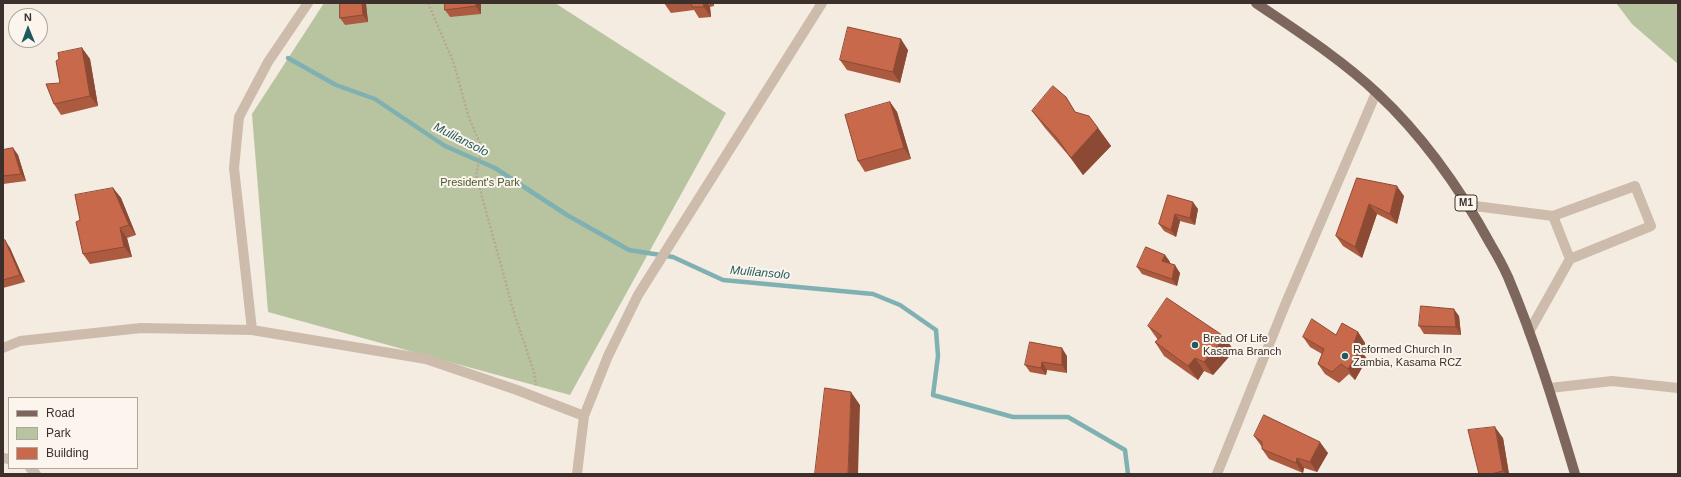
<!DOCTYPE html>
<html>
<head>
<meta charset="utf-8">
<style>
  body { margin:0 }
  #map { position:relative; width:1681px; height:477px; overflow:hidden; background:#f4ebe1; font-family:Arial,sans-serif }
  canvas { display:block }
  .frame { position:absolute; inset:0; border:4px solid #3b302b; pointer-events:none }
  .legend { position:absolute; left:8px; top:397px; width:130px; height:72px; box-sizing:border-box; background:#fbf5ee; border:1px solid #aea6a0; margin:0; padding:5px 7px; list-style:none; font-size:12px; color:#3b302b }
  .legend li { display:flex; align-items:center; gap:8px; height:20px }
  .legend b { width:20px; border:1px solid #aea6a0 }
  .north { position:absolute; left:8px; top:8px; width:40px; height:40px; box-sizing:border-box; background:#fbf5ee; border:1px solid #aea6a0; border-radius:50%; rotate:359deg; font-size:11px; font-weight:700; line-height:16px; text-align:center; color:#3b302b }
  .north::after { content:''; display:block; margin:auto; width:14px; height:18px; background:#1f5a5e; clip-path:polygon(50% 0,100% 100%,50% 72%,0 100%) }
</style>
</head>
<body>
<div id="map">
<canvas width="1681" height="477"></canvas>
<div class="frame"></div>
<ul class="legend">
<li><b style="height:5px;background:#7d675c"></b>Road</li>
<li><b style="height:11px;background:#b8c4a0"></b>Park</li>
<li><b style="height:11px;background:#c8694b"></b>Building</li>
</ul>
<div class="north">N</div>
</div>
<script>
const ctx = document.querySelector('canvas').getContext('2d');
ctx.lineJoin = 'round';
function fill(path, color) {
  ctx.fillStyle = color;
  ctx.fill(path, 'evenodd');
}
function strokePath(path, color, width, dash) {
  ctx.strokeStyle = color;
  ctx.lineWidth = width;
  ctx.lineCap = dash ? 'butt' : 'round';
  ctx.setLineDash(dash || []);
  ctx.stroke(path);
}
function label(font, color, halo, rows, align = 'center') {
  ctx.font = font + ' Arial,sans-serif';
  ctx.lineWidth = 4;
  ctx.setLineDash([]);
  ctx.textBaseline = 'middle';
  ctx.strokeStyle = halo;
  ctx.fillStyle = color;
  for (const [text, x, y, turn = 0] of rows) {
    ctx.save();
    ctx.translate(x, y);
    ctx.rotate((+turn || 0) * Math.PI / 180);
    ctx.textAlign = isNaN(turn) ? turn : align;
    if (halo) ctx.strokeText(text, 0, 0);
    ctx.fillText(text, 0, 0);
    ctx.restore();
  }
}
fill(new Path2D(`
  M324,3H555L726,113L570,395L268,312L252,114Z
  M1616,3H1678V64L1632,24Z`), '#b8c4a0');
strokePath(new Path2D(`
  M288,58L336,85L375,99L445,146L495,168L567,215L629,250L673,257L723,280L873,294L900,305L936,330L938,356L933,395L1013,417H1068L1125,450L1128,474`), '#7fb0b2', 4.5);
strokePath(new Path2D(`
  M428,3L453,61L469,118L482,148L476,175L515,316L534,372L536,385`), '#b9a596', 2.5, [2, 2]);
strokePath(new Path2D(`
  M1467,205L1553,216L1635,186L1651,226L1570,259L1529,332
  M1553,216L1570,259
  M252,330L234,168L239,117L268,62L308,3
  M3,348L20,341L141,328L252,330L426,359L517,390L584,416
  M1550,388L1612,381L1678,388
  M3,458L9,459
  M30,468L36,474
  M577,474L584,416L608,356L638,295L822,3
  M1217,474L1285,305L1376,93`), '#cdbbac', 10);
strokePath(new Path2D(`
  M1256,3C1297,31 1341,59 1377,93C1423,136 1461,190 1491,245C1497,255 1503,266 1508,277C1535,341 1555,407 1575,474`), '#7d675c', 10);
fill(new Path2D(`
  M445,3H481V14L450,17L445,10Z
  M664,3H714V6L710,7L711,17L699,18L694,10L671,13Z
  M366,4L368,22L345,25L340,18Z
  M82,48L90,59L98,106L61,115L54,104L60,83Z
  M908,50L900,83L847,70L840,60Z
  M1066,97L1076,113L1098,128L1111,146L1083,175L1069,156L1045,128L1032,111Z
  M890,102L897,112L911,159L865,172L858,161Z
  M13,148L18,155L26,181L3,184V150Z
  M1357,178L1404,196L1397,224L1377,214L1362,258L1343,246L1336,236Z
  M113,188L121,198L136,235L127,238L132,257L90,264L83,254L80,220Z
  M1168,195L1198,209L1195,225L1180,221L1176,237L1164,231L1159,224Z
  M3,241L10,248L25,282L3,288Z
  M1165,255L1170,262L1169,263L1180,273L1177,286L1142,274L1137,267Z
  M1459,316L1461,335L1424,334L1419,326Z
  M1148,326L1234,351L1213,375L1204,371L1198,380L1164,356L1155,342L1158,340Z
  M1358,332L1365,343L1362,352L1367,359L1355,380L1349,374L1339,383L1325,374L1318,364L1322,354L1310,347L1303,337L1336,335Z
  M1067,356V373L1047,370L1046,375L1030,372L1025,365Z
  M1254,436L1328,453L1317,472L1304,468L1303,473L1269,459L1262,449V447Z
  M1503,438L1509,474H1479Z`), '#ac5a40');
fill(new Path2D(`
  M362,3H366V4L368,22L363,15Z
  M476,3H481V14L476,6Z
  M703,3H707L710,7L711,17L704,7Z
  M901,39L908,50L900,83L893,72Z
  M82,48L90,59L98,106L90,96Z
  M890,102L897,112L911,159L904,148Z
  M1098,128L1111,146L1083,175L1071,158Z
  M13,148L18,155L26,181L21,174Z
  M1397,186L1404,196L1397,224L1390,214Z
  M113,188L121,198L136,235L129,225Z
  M1193,202L1198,209L1195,225L1190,218Z
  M1369,204L1377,214L1362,258L1355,247Z
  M1175,214L1180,221L1176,237L1171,230Z
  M120,228L127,238L132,257L124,247Z
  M5,240L10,248L25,282L20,275Z
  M1165,255L1170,262L1167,268L1162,261Z
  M1175,265L1180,273L1177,286L1172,279Z
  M1454,309L1459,316L1461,335L1456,327Z
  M1358,332L1365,343L1362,352L1367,359L1355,380L1348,369L1354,343Z
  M1225,337L1234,351L1213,375L1204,362Z
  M1062,348L1067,356V373L1062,365Z
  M1195,358L1204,371L1198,380L1188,366Z
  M1042,362L1047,370L1046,375L1041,368Z
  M851,392L860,405L858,474H848Z
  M1495,427L1503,438L1509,474H1506L1503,471Z
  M1320,442L1328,453L1317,472L1310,462Z
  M1297,458L1304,468L1303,473L1296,463Z`), '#8c4a34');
const building = new Path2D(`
  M340,3H362L363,15L340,18Z
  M445,3H476V6L445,10Z
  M692,3H703L704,7H692Z
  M848,27L901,39L893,72L840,60Z
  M82,48L90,96L54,104L46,84L60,83L56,61L59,59L58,53Z
  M1053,86L1066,97L1075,112L1089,116L1098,128L1071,158L1057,138L1032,111Z
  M890,102L904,148L858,161L845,115Z
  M13,148L21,174L3,176V150Z
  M1357,178L1397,186L1390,214L1369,204L1355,247L1336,236Z
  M113,188L129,225L120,228L124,247L83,254L76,222L80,220L75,195Z
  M1168,195L1193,202L1190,218L1175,214L1171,230L1159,224Z
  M5,240L20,275L3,280V241Z
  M1146,247L1165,255L1162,261L1175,265L1172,279L1137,267Z
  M1167,298L1225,337L1204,362L1195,358L1188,366L1155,342L1162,336L1148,326Z
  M1421,306L1454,309L1456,327L1419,326Z
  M1312,319L1336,335L1342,323L1358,332L1354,343L1360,349L1348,369L1341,364L1332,372L1318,364L1324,349L1303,337Z
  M1030,342L1062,348V365L1042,362L1041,368L1025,365Z
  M825,388L851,392L848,474H815Z
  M1264,415L1320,442L1310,462L1297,458L1296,463L1262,449V442L1254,436Z
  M1495,427L1503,471L1491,474H1479L1468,430Z`);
fill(building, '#c8694b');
strokePath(building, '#8c4a34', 1);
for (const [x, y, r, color] of [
  [1195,345,4,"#1f5a5e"],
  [1345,356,4,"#1f5a5e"]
]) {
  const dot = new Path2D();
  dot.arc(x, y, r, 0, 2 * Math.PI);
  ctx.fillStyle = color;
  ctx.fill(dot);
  strokePath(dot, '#fbf5ee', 1.5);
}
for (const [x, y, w] of [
  [1466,203,22]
]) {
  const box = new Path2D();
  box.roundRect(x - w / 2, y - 8, w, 16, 3);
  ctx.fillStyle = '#fbf5ee';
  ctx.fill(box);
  strokePath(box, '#3b302b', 1);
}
label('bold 10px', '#3b302b', null, [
  ["M1",1466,203]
]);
label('11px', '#4a5a2e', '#fbf5ee', [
  ["President's Park",480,183]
]);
label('11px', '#3b302b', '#fbf5ee', [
  ["Bread Of Life",1203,339],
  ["Kasama Branch",1203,352],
  ["Reformed Church In",1353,350],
  ["Zambia, Kasama RCZ",1353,363]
], 'left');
label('italic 12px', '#1f5a5e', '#fbf5ee', [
  ["Mulilansolo",461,140,27],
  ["Mulilansolo",760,273,5]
]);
</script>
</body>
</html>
